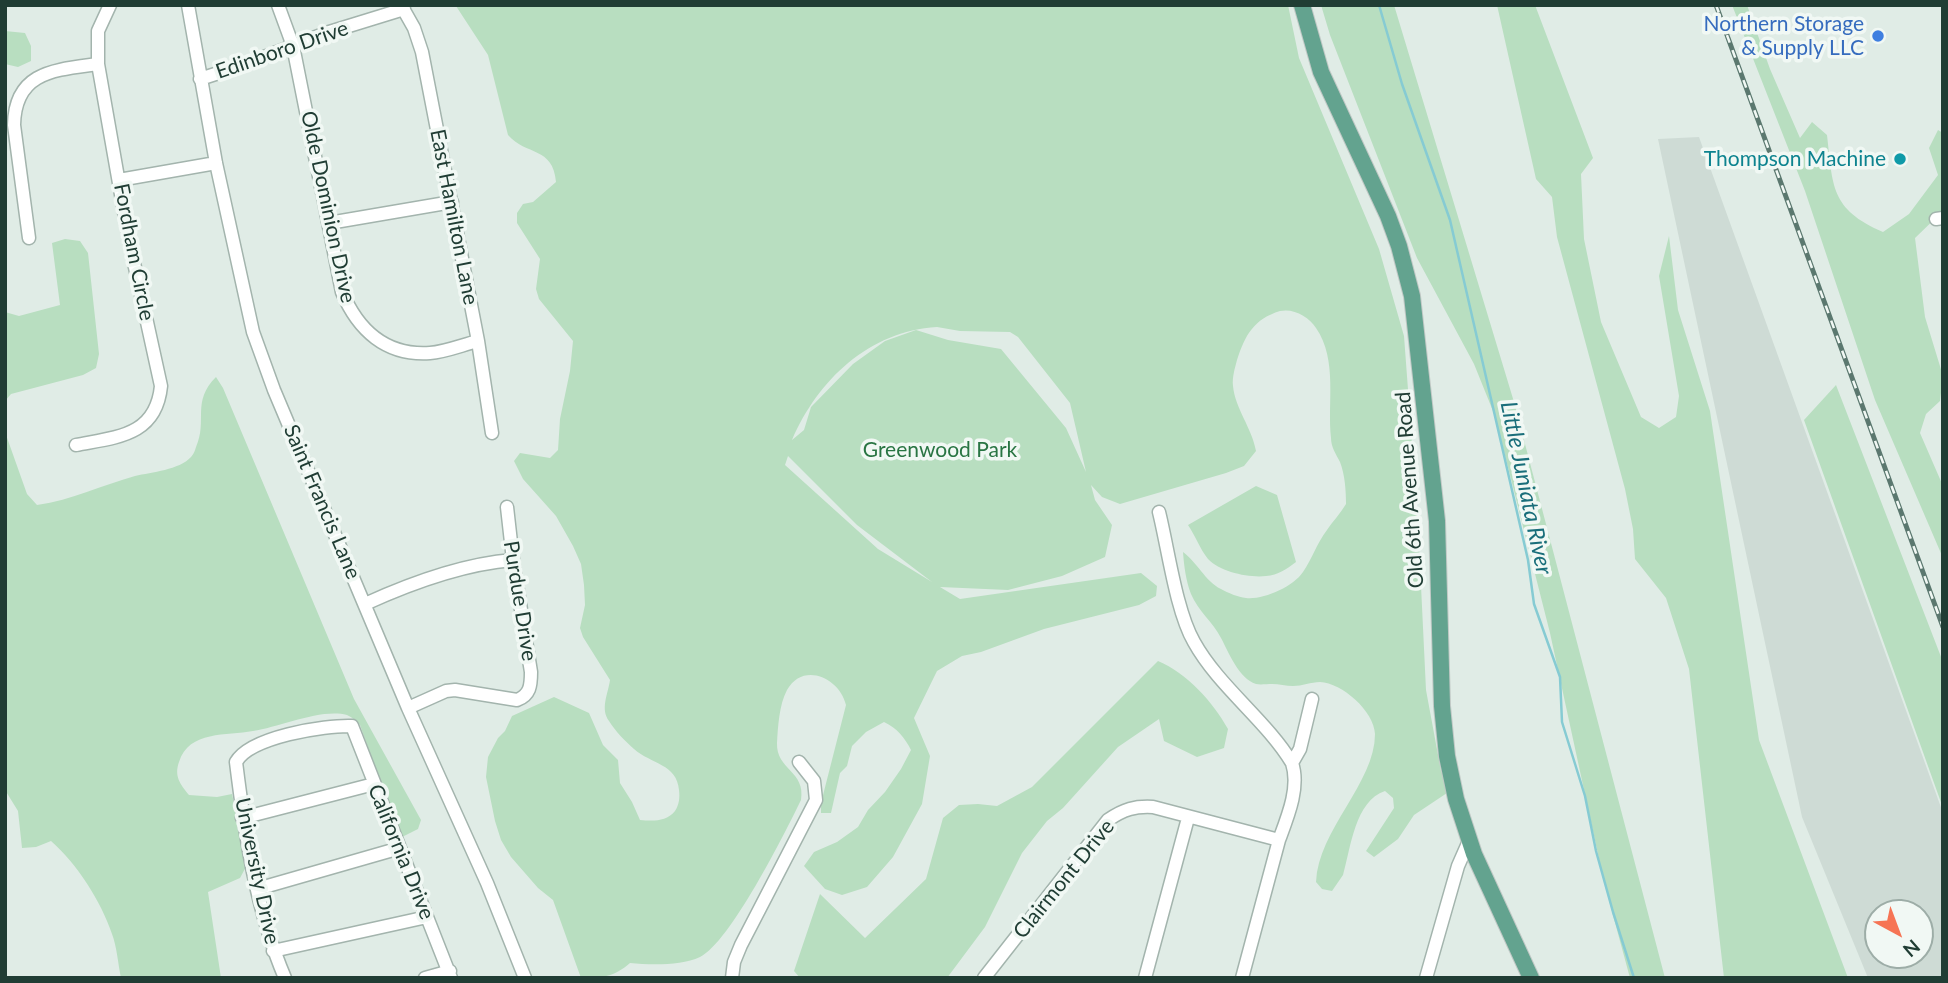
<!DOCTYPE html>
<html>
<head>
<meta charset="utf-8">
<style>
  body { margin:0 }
  #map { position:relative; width:1948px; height:983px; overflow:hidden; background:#e0ece6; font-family:Lato,sans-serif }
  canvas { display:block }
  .frame { position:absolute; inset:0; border:7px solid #203d34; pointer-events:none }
  .north { position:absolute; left:1864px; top:899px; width:70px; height:70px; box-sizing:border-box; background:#f1f8f4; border:2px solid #9dada7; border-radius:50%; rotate:139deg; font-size:19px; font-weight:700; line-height:28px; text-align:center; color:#203d34 }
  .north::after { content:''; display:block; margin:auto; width:24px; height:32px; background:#f67454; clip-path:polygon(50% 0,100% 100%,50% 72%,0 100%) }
</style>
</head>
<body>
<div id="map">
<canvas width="1948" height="983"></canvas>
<div class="frame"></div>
<div class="north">N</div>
</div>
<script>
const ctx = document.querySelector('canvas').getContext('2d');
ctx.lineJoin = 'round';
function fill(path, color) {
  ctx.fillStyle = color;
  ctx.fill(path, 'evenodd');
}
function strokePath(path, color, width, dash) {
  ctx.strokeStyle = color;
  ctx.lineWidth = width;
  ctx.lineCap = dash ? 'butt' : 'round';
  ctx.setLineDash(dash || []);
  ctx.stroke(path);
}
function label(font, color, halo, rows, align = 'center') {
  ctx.font = font + ' Lato,sans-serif';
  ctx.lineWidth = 7;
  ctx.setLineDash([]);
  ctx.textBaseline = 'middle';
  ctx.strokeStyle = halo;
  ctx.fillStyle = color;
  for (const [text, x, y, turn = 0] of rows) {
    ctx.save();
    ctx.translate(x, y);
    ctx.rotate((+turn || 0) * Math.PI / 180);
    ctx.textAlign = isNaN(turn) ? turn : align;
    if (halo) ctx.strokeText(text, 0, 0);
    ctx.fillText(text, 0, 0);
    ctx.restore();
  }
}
fill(new Path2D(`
  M1699,137L1943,813V978H1868L1802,817L1658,139ZM1878,913H1920V955H1878Z`), '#cedbd5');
fill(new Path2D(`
  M440,5H1288L1299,58L1379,249L1404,336L1418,523L1426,690L1441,771L1447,784V793L1414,815L1398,839L1374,857L1366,851L1394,808L1393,798L1385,791C1355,801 1351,847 1343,875L1332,891L1322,889L1316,882C1318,830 1375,783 1375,734C1374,711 1342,683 1320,682C1311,682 1302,686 1293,686C1286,686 1279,684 1272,684C1267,684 1260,685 1256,684C1239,679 1228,651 1221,638C1213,622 1198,611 1191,594C1186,581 1184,566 1183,552C1197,562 1205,581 1221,589C1228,593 1238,597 1246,598C1263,600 1293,587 1303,572C1312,559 1317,543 1327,530C1333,521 1340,514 1346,504C1346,491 1345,475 1340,462C1336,454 1331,447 1331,438C1327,403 1338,360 1316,328C1309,317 1294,308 1280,311C1254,319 1245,335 1237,360C1235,368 1232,377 1233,386C1235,408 1252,428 1256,451L1244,466L1226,473L1120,504L1102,497L1091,485L1095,500L1112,525L1105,557L1062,576L1008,590L940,587L960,599L1141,573L1157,586L1156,596L1139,605L1044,629L981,652L962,656L937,671L914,718L930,756L922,804L893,857L867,887L842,895L825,889L804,866L814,852L837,842L858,827L868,810L885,792L901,769L911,750C905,738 897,728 884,722L866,732L852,746L847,766L840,773L831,813H821V803L846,705C840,678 803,661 787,690C779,705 778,727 777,743C776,770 806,771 801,800C785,833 730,943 700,957C681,966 650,965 630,963C614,977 602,978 581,978L553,900L538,888L511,857L501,840L495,821L486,777L488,757L498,738L505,731L512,716L554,697L589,713L603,745L618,760L620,783L632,802L640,820C653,821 666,822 675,811C679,805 680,798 679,790C677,764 651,764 634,749C626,742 615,731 609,721C600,709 608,694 610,680L583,637L580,628L585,605L584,585L581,564L573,546L556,516L523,479L514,461L520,453L550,458L558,450L560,419L570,371L573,341L539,299L536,289L540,259L517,223V213L523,204L533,202L556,182C553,146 526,156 508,135L488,55L456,6ZM937,327L960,331L1010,332L1018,337L1070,403L1086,472L1066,428L1001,349L948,340L916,330L885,341L853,364L811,407L804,430L792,440C818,380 869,331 937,327ZM788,456L857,525L932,582L878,549L785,465Z
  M1321,5H1394L1514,402L1665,978H1630L1604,882L1550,633L1495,416L1474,364L1417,258L1330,35Z
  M1497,5H1535L1593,158L1581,174L1584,239L1601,322L1641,417L1659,428L1676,417L1679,396L1659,276L1669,236L1678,310L1710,411L1759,740L1848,978H1724L1689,669L1666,598L1635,559L1633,529L1625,489L1557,237L1552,197L1536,179Z
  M1732,5H1747L1770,69L1800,138L1812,122L1827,135C1833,186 1830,209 1883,232L1909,214L1938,175L1929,148L1938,130L1943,133V211L1915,238L1925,317L1943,376L1940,401L1926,414L1920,433L1943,486V558L1875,400L1805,191Z
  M5,31L25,33L31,46V61L18,67L5,64Z
  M65,239L80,241L88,253L99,354L96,368L83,375L11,394L5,401V312L19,316L60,305L52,243Z
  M216,377L223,388L354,699L421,820L418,829L400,838L360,725C357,722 352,717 347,715C321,708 280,727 253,731C227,736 189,730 179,762C174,776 180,784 189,795L217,797L232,794L247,865L240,878L208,892L221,978H121C118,964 117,947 112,934C101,901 77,864 51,841L36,847L22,848L18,811L5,790V432L27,494L37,505C72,500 102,485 135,476C152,472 179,470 191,457C194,454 195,450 196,447C208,420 191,402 216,377Z
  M1836,385L1943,662V808L1804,420Z
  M1256,486L1277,495L1296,562C1287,569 1278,575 1266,576C1249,578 1220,572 1208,559C1200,549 1195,535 1188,525Z
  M1158,661C1187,673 1213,702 1228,729L1224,748L1197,757L1164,741L1159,719L1118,747L1063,808L1047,821L1022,853L985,927L947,978H800L794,971L820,894L865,938L926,879L943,818L959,805L978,804L997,806L1032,787Z`), '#b8dec0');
strokePath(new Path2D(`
  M1379,5L1402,84L1450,220L1528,560L1534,604L1560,677L1562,722L1585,796L1596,851L1613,912L1634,978`), '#86cbd3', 2.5);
const minor = new Path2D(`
  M188,5L216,163L253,332L274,390L408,708L487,883L525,978
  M278,5L293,46L342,292C358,330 386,356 430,353C445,352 462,345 478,341
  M401,5L414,28L422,52L478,341L492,433
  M200,79L246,64L326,33L404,9
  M119,180L216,163
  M1936,219L1943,218
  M329,223L452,202
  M29,238L14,125C15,71 55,70 98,64
  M76,445C117,437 156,436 161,386L129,240L98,64V31L110,5
  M1159,512C1168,548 1176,611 1194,642C1219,687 1266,720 1292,763C1300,787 1288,816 1279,840
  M365,604C411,583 462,564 513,560
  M408,708L446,691L455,690L517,700C530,695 531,686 531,672L513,560L507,507
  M1292,763L1300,749L1312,699
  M242,818L374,784
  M257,889L400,848
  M273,951L427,917
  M285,978C256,910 245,835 236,762C250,737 324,725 352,726L451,978
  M425,978L450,971
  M732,978L734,962L741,945L816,800L814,781L799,762
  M984,978L1108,820C1124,809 1135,806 1153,807L1279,840L1242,978
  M1145,978L1188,818
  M1426,978L1458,866L1469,841`);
const major = new Path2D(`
  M1302,5L1321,72L1388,216L1399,246L1412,296L1437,521L1442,706L1447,756L1456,799L1474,854L1531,978`);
strokePath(minor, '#a3b4ad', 15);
strokePath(major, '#c1c9c6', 18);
strokePath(minor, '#fff', 12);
strokePath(major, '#63a38f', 16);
const rail = new Path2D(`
  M1716,5L1943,627`);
strokePath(rail, '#5b786f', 5);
strokePath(rail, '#f1f8f4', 2.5, [8]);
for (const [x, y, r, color] of [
  [1878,36,7,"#3f7fe0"],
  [1900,159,7,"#0f9aa8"]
]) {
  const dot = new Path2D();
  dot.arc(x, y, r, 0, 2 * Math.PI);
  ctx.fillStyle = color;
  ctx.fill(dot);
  strokePath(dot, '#f1f8f4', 2.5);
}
label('21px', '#366cbe', '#f1f8f4', [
  ["Northern Storage",1864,24],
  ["& Supply LLC",1864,48]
], 'right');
label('21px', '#203d34', '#f1f8f4', [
  ["Edinboro Drive",282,50,-19],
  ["Olde Dominion Drive",328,207,78],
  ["East Hamilton Lane",454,217,79],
  ["Fordham Circle",134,252,79],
  ["Old 6th Avenue Road",1410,490,-94],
  ["Saint Francis Lane",322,502,67],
  ["Purdue Drive",520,601,81],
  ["California Drive",401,852,68],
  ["University Drive",257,871,78],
  ["Clairmont Drive",1064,879,-51]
]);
label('21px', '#0d838f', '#f1f8f4', [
  ["Thompson Machine",1886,159]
], 'right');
label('21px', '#297543', '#f1f8f4', [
  ["Greenwood Park",940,450]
]);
label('italic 23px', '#196e7a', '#f1f8f4', [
  ["Little Juniata River",1526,488,78]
]);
</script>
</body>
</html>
